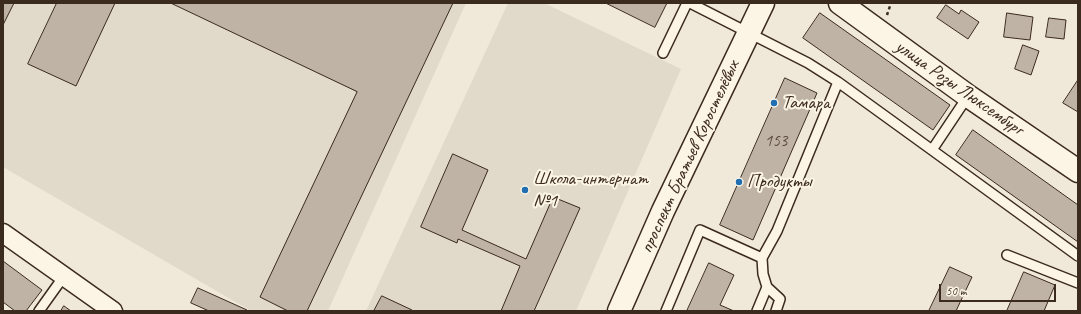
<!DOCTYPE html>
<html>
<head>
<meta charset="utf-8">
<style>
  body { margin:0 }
  #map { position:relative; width:1081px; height:314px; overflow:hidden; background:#f0e9d9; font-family:Caveat,sans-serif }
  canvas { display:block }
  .frame { position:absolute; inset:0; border:4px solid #3b2a1e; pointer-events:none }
  .scale { position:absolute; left:939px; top:284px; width:117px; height:18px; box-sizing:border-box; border:2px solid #3b2a1e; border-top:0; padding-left:5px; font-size:12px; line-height:14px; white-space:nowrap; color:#3b2a1e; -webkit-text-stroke:3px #fcf5e5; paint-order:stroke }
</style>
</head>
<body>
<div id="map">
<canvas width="1081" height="314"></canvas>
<div class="frame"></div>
<div class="scale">50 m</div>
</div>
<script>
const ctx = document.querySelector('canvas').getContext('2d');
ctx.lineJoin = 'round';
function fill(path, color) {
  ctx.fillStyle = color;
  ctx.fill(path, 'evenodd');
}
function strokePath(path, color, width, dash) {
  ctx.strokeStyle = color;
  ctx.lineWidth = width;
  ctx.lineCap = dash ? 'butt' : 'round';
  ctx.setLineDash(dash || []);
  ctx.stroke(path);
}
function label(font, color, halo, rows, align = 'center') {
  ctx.font = font + ' Caveat,sans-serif';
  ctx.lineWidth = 4;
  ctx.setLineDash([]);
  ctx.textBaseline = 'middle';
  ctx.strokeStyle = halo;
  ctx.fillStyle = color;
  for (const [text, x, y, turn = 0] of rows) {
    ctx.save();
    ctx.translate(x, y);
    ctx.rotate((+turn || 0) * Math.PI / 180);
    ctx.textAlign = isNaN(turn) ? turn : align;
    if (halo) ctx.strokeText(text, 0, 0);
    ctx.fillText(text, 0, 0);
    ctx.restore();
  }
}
fill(new Path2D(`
  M3,3H466L328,311H251L3,167Z
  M508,3H544L681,69L576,311H366Z`), '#e1d9c9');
const building = new Path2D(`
  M3,3H14L3,25Z
  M57,3H115L76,86L28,64Z
  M171,3H453L307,311H288L260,297L357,92Z
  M606,3H667L655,27Z
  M946,5L959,14L961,10L979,22L968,39L937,18Z
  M820,13L950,105L933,130L803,38Z
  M1007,13L1033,17L1030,40L1004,37Z
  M1049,18L1066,20L1064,39L1046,37Z
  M1023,45L1039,51L1031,75L1015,69Z
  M785,78L817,93L753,240L720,225Z
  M1078,80V112L1063,103Z
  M973,130L1078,205V242L956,155Z
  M453,154L488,170L462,230L526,259L553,197L580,208L534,311H501L520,266L458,239L457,243L421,227Z
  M3,261L42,290L26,311H15L3,302Z
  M709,263L734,275L720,305L734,311H687Z
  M950,267L972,277L956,311H929Z
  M1024,272L1055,285L1044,311H1007Z
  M198,288L247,310V311H209L191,303Z
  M382,296L412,310V311H374Z
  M64,306L71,311H61Z`);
fill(building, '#beb3a4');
strokePath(building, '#3b2a1e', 1);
const service = new Path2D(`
  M690,3L808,63L838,82L932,150L968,96
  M663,53L687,3
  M932,150L1078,256
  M1007,255L1078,283
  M762,258L777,231L838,82
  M39,311L64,276
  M666,311L700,230L762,258L763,274L767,287L780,299L776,311
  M757,311L767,287`);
const minor = new Path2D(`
  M3,233L113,311`);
const tertiary = new Path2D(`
  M840,3L968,96L1078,171`);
const primary = new Path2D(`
  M619,311L663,211L763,3`);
strokePath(service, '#3b2a1e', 12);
strokePath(minor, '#3b2a1e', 21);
strokePath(tertiary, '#3b2a1e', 25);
strokePath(primary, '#3b2a1e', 25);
strokePath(new Path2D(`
  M887,15L891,3`), '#3b2a1e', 2.5, [3, 3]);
strokePath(service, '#fcf5e5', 9);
strokePath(minor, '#fcf5e5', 18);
strokePath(tertiary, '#fcf5e5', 22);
strokePath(primary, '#fcf5e5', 22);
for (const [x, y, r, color] of [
  [774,103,4,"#1f6fb2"],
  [739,182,4,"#1f6fb2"],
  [525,190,4,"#1f6fb2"]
]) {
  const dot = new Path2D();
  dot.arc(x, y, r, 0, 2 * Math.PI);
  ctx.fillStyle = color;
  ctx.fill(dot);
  strokePath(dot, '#fcf5e5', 1.5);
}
label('17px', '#5c4c40', null, [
  ["153",776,142]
]);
label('19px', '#3b2a1e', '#fcf5e5', [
  ["улица Розы Люксембург",959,88,35],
  ["проспект Братьев Коростелёвых",690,157,-65]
]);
label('19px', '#3b2a1e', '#fcf5e5', [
  ["Тамара",782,103],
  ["Школа-интернат",533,179],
  ["№1",533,201],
  ["Продукты",747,182]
], 'left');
</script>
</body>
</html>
